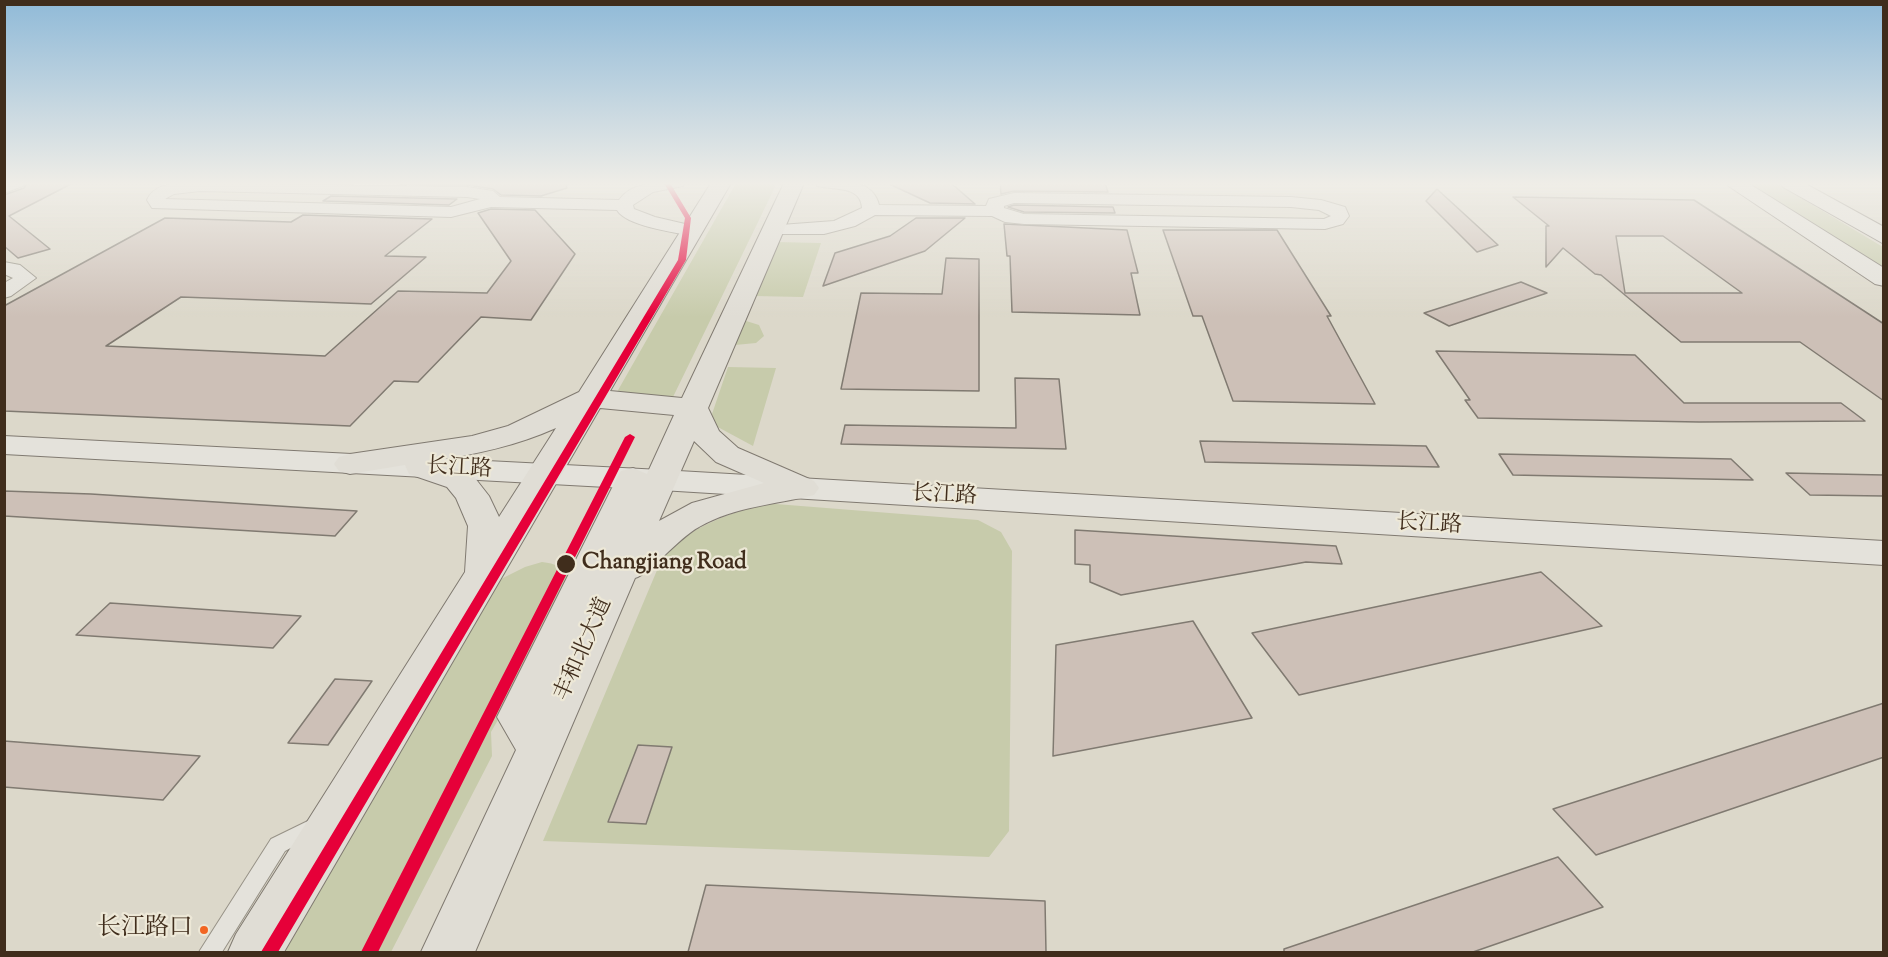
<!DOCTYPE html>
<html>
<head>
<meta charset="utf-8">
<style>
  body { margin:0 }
  #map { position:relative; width:1888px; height:957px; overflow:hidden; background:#dcd8ca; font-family:"Sorts Mill Goudy",serif }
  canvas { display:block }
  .frame { position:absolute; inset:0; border:6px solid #402d1c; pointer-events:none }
</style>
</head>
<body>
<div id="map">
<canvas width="1888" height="957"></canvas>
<div class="frame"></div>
</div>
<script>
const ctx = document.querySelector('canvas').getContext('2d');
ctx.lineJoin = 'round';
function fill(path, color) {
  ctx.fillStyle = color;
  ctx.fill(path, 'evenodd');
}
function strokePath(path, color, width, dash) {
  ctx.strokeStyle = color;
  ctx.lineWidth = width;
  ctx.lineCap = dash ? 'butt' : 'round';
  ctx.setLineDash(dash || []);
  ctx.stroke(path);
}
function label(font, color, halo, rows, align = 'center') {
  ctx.font = font + ' "Sorts Mill Goudy","Noto Serif SC",serif';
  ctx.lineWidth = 4.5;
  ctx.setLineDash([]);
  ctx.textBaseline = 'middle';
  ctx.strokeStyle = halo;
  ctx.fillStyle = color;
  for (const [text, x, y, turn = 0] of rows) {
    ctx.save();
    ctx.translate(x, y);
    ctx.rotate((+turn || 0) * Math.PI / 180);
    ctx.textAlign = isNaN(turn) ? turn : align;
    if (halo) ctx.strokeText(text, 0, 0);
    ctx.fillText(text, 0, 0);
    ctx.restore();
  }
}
fill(new Path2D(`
  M736,183H777L673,397L662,402L613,399Z
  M1739,183H1776L1883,247V274Z
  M777,242L821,243L803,297L754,296Z
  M743,320L759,325L764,336L756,343L735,345Z
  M728,367L776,368L753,446L714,425L712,414Z
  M763,503L978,520L1001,532L1012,551L1009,831L989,857L543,841L663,556C691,526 725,516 763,503Z
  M542,562C560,564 568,570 574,588L491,732L492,756L391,952H281L499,580L525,567Z`), '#c7cbab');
const building = new Path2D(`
  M27,183H73L9,216L50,249L18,258L4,246V195L24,188Z
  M351,183H566L567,188L541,196L501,195L493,189L467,185Z
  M887,183H951L975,204L930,203Z
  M1000,183H1105L1108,192L1014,191L1001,194Z
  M1437,189L1498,245L1477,252L1426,201Z
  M331,196L457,199L449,205L323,201Z
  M1513,197L1694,200L1884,324V401L1800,342H1681L1601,275L1595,274L1563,248L1546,267V226H1549ZM1616,236H1663L1742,293H1625Z
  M1014,205L1113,207L1115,213L1024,212L1008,207Z
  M491,209L535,210L575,254L531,320L481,317L418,382L394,381L350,426L4,411V306L165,218L291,222L303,215L432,219L385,256L426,257L371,304L181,297L106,346L325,356L398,291L487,293L511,261L478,213Z
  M916,218H965L925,251L823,286L835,253L890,236Z
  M1004,224L1127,230L1138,273H1131L1140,315L1012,312L1010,256H1007Z
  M1163,230H1277L1331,316H1327L1375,404L1233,401L1202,316H1193Z
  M946,258L979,259V391L841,389L861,293L942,294Z
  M1521,282L1547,293L1449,326L1424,313Z
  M1436,351L1635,355L1684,403H1841L1865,421L1699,422L1478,418L1465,400H1470Z
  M1015,378L1059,379L1066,449L841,444L845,425L1016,428Z
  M1200,441L1426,446L1439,467L1205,462Z
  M1499,454L1731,459L1753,480L1513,475Z
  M1786,473L1884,475V496L1810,495Z
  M4,491L91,494L357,511L335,536L4,516Z
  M1075,530L1336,546L1342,564L1306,562L1121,595L1090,582V565L1075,564Z
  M1541,572L1602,626L1299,695L1252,633Z
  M110,603L301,616L273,648L76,635Z
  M1193,621L1252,718L1053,756L1056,645Z
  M335,679L372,681L328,745L288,743Z
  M1884,703V757L1596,855L1553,809Z
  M4,741L200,756L163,800L4,787Z
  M638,745L672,747L646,824L608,822Z
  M1558,857L1603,907L1473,952H1284V949Z
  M706,885L1045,901L1046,952H688Z`);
fill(building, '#cdc0b7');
strokePath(building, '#807a71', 1.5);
const lane = new Path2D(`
  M314,818L321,820L324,826L321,832L285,851L222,952H199L271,839Z`);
const street = new Path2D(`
  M4,183H25L23,186L4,193Z
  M182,183L467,187L493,191L500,197L619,200C634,179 663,183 685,183L683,186L653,192L633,205L634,209L655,217L698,227L701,231L692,236C674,232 626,226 617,210L491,207L451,217L152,208L147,200C153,186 168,184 182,183ZM200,191L467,197L480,199L451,207L165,199L174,194Z
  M815,183C838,183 872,176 879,205L986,206L989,199L1014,193L1291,197L1321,200L1345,207L1349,216L1343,224L1325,229L1024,224L1005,222L992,216L875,215L855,226L824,234H767L764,230L767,226L834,221L862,208C861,185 833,190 817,186ZM1014,203L1291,207L1319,210L1331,216L1324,219L1024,214L1004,208V206Z
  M4,262L20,265L36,278L11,296L4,298V283L13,278L4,274Z`);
const secondary = new Path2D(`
  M1724,183H1748L1884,268V286L1875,284Z
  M1780,183H1804L1884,227V244L1783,187Z
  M4,436L661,470L1884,541V565L661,490L4,454Z`);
const highway = new Path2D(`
  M711,183H731L610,391L682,398L784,183H804L708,408L719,431L738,448L814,481L819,488L814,495C774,505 736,506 699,527C678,538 650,574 635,578L475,952H421L516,750L497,717L617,478L621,471L633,468L647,474L674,415L600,408L284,952H228L236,934L465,572L468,526L456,498L447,487L409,474L405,465L350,474L339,471L334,464L339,457L350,454L472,436L508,426L579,392ZM556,428L499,517L489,496L471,473L433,461C476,454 516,446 556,428ZM694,441L716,462L764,483L692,503L659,521Z`);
strokePath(lane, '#979287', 2);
strokePath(street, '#979287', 2);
strokePath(secondary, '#807a71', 2);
strokePath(highway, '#807a71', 2);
fill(lane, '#e4e2db');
fill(street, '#e4e2db');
fill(secondary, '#e4e2db');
fill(highway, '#e0ddd5');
fill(new Path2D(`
  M664,183H670L691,218L686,260L278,952H261L678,260L685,218Z
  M630,434L635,437L378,952H361L625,437Z`), '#e60039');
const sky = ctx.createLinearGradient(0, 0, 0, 317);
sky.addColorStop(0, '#90bad8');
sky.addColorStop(0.58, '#efede7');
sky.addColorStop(1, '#efede700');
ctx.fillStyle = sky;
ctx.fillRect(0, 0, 1888, 317);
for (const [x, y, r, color] of [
  [566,564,10,"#402d1c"],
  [204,930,5,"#f26522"]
]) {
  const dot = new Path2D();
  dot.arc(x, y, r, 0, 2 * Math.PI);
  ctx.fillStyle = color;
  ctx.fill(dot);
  strokePath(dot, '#ede8d7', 2);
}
label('22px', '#402d1c', '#ede8d7', [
  ["长江路",459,470,3],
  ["长江路",944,497,3],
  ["长江路",1429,526,3],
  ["丰和北大道",585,650,-66]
]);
label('bold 22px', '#402d1c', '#ede8d7', [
  ["Changjiang Road",582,564]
], 'left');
label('24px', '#402d1c', '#ede8d7', [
  ["长江路口",193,930]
], 'right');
</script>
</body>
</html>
